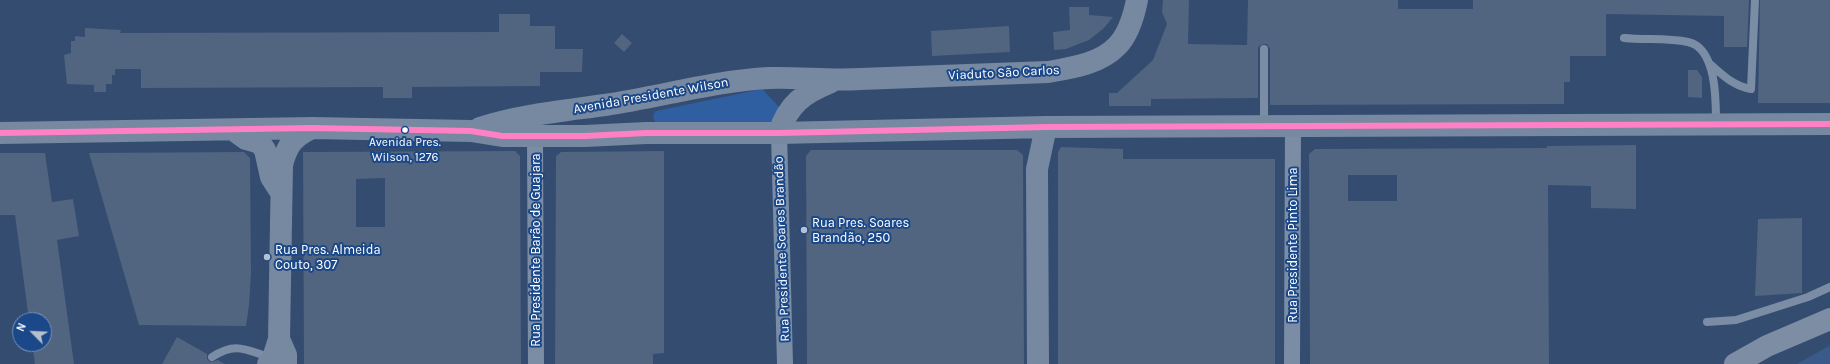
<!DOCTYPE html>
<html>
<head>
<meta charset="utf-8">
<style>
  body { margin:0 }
  #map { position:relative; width:1830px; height:364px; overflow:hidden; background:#344c70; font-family:Karla,sans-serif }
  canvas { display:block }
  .north { position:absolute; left:12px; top:312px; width:40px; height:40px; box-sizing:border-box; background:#1b4889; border:1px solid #7691b8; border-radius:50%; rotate:294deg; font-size:11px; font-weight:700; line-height:16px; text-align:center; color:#fff }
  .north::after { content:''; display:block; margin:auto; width:14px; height:18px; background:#b8c0cd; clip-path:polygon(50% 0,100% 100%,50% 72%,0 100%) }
</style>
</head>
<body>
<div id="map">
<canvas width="1830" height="364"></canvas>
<div class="north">N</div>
</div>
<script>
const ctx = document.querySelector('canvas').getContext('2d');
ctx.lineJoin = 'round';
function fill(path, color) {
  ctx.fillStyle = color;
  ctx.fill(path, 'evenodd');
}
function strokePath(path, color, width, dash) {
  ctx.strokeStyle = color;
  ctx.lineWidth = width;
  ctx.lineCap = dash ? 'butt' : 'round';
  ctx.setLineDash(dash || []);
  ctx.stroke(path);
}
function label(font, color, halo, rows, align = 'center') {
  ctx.font = font + ' Karla,sans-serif';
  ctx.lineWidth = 4;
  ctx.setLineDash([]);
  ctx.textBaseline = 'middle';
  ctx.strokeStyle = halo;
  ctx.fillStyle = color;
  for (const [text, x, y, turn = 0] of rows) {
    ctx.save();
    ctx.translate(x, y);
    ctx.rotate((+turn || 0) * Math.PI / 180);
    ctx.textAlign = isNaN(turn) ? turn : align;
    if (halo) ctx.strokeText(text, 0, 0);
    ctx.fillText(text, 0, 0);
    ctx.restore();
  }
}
fill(new Path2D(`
  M762,89L783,111L780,122L656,123C653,119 652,115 656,111Z`), '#2f5fa0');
fill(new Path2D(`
  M1830,346V364H1797L1827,347Z`), '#3a5b89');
fill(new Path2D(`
  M1163,0H1189L1188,44L1247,45L1248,0H1398V9H1473V0H1749L1747,47H1724V16L1606,14V56H1570V82H1564V104L1270,105V49L1267,44H1264L1259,46L1258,49V98L1151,99V106H1109V93H1117L1153,60L1167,24L1162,12Z
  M1760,0H1830V103H1758Z
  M1069,7H1089V15L1113,17L1104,28L1089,40L1066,49L1054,50L1053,32L1070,30Z
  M499,14H530V26H555V49H583L582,72H540V86L412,87V98H383V87L141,88V69H115V75H112V84H106V92H94V85L67,84L64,55L71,53V41H75V36L85,37V28L121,30L120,33L499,32Z
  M1009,26L1010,52L932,56L931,31Z
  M622,34L632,43L624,52L614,43Z
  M1688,70H1697L1702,77V98L1688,97Z
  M1636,145V209L1591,208V186L1548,185L1549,364H1310L1309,154L1315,149L1547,148V146ZM1348,175H1397V201H1348Z
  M1061,147L1123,149V159H1275V364H1058V152Z
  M811,150H1017L1023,155L1024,364H807L806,156Z
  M515,151L520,156L521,364H304L303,152ZM385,178V227H356V179Z
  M664,151V353L653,354V364H555L556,156L561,152Z
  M244,152L250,158L251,274L249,305L246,326L139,325L89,153Z
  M0,153H45L52,202L73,199L79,236L57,240L74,364H35L32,344H44V320H29L15,215H0Z
  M1802,218V293L1755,296L1758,219Z
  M177,337L207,354V359L210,362L218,360L225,364H162Z`), '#516480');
strokePath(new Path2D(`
  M1624,38C1645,40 1668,38 1688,42C1717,48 1716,102 1716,124
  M1264,49V125
  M1710,64C1723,75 1733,86 1751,89L1755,0
  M1707,322L1736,320L1808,297L1830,287
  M212,357C236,341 246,350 272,358`), '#7b8da5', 8);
strokePath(new Path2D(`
  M779,133L785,364
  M535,136L536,364
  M1292,364L1293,125`), '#7b8da5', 16);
strokePath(new Path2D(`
  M480,128C520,115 563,111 605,105C660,97 713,81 769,78C799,77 830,81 860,79L1048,72C1071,68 1100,64 1117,46C1129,34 1134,15 1137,0
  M235,131L246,139L260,143L265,150L271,177L278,188
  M0,133L312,128L471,131L502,136H585L646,133H779L1046,127L1830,124
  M779,133C788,104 804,93 831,82
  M268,364L273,358L279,339
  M286,364V355L279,339L282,165C287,145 293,137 312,128
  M1038,364L1037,169L1046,127`), '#7788a1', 22);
strokePath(new Path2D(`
  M1735,364L1767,346L1830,319`), '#7c8da4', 22);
strokePath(new Path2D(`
  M0,133L312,128L471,131L502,136H585L646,133H779L1046,127L1830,124`), '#ff80c5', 6);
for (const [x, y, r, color] of [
  [405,130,3.5,"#fff"],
  [804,230,4,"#b8c0cd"],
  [267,257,4,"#b8c0cd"]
]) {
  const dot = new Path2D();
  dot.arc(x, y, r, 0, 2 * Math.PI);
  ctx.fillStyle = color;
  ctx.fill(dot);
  strokePath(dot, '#1b4889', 1.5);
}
label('12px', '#fff', '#1b4889', [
  ["Avenida Pres.",405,143],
  ["Wilson, 1276",405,158]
]);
label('13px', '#fff', '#1b4889', [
  ["Viaduto São Carlos",1004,73,-3],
  ["Avenida Presidente Wilson",651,96,-10],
  ["Rua Presidente Pinto Lima",1293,245,-90],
  ["Rua Presidente Soares Brandão",782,249,-92],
  ["Rua Presidente Barão de Guajara",536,250,-90]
]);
label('13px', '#fff', '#1b4889', [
  ["Rua Pres. Soares",812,223],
  ["Brandão, 250",812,238],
  ["Rua Pres. Almeida",275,250],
  ["Couto, 307",275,265]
], 'left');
</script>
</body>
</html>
